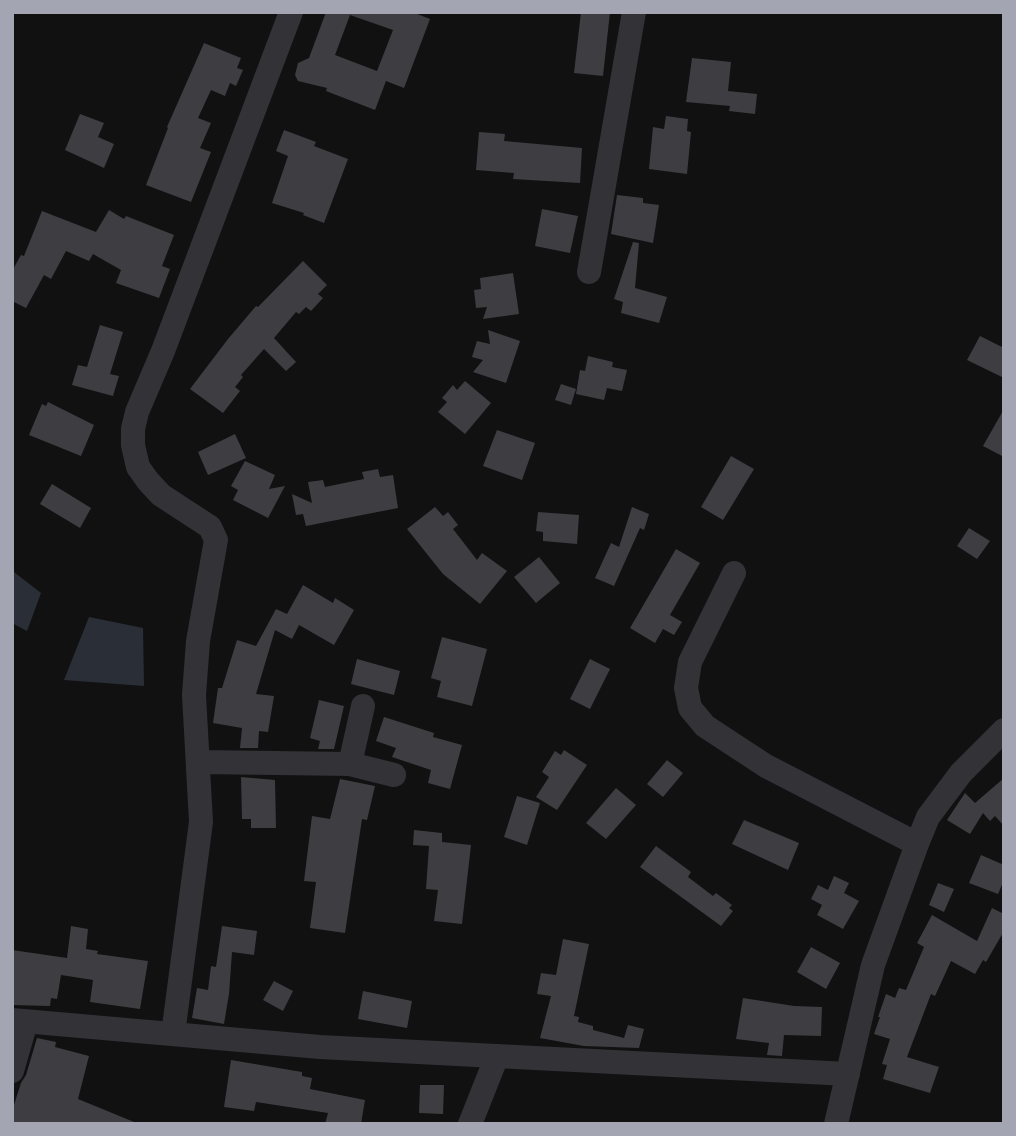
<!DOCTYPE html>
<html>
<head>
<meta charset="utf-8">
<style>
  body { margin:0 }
  #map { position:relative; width:1016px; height:1136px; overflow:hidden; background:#111112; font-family:"Varela Round",sans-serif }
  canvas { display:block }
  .frame { position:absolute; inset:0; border:14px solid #a3a5b2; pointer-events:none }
</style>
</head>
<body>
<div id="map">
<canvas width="1016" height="1136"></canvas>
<div class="frame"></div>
</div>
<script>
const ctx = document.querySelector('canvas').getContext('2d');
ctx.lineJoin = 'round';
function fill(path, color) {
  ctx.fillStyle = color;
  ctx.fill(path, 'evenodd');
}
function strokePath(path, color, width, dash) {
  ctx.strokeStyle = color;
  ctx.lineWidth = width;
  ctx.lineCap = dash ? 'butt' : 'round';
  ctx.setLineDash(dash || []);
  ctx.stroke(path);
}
fill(new Path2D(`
  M14,572L41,593L27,631L12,623V575Z
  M89,617L143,628L144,686L64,680Z`), '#2a2f37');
fill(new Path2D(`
  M326,12H412L430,19L404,88L386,81L375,110L326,91L327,88L298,81L295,75L298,63L309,58ZM350,15L393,30L377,71L335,55Z
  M581,12H610L603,76L574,73Z
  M204,43L241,58L237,68L243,70L236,86L230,83L225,96L211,90L198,118L211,123L200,148L211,152L191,202L146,185L168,128L167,127Z
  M692,58L731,62L728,91L757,94L755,114L729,111L730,106L686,102Z
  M80,114L104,123L98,137L114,144L104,168L65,150Z
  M666,116L688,119L687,131L691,132L687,174L649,169L653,127L664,129Z
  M284,130L316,142L314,146L348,159L324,223L303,215L304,213L272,203L288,156L276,151Z
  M479,132L505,134L504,141L582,148L580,183L513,179L514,173L476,170Z
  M617,195L643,198V203L659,205L653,243L611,234Z
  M542,209L578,216L570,253L535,246Z
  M109,210L124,219L126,216L174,235L162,266L170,269L159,298L116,283L121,270L93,254L89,261L66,251L51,279L44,275L26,308L12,301V271L21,255L24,256L42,211L96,232Z
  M633,242L639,243L635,288L667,297L659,323L621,313L623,302L614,299Z
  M303,261L327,285L318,294L323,298L311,311L306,307L299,314L296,312L274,338L296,362L286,371L264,349L241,375L243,377L235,387L240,391L223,413L190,389L228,339L256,306L258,307Z
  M513,273L519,314L483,319L487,307L476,308L474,290L481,289L480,278Z
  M100,325L123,332L110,374L119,376L113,396L72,385L78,365L87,367Z
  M488,330L520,341L506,383L473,372L483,360L472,357L477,341L490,344Z
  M980,336L1004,348V378L967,360Z
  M588,356L613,362L612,367L627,370L622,391L607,388L604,400L576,394L580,370L585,371Z
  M465,381L491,403L465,434L438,412L447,402L442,398L453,385L457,390Z
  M561,384L576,389L571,405L555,400Z
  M48,402L94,425L81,456L29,435L42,404L46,406Z
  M1004,409V457L983,446Z
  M497,430L535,443L522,480L483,466Z
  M235,434L246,458L208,475L198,452Z
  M731,456L754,469L723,520L701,507Z
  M245,461L275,475L269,489L285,486L268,518L233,500L238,490L231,486Z
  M378,469L380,477L393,475L398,508L306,526L303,514L296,515L292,494L312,503L308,482L323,480L325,487L354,481L364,479L362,472Z
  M52,484L91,508L80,528L40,504Z
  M435,507L443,516L448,512L458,525L453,529L477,560L482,553L507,571L480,604L443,574L407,529Z
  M632,507L649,514L644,530L640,528L614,586L595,578L611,543L619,547Z
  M538,512L579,515L577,544L543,541V532L536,531Z
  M969,528L990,541L977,559L957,546Z
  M676,549L700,563L670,615L682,622L674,635L663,629L655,643L630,628Z
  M539,557L560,583L536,603L514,577Z
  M303,585L333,603L335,598L354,610L334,645L299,625L292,639L275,630L256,694L274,696L268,732L259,731L258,748H240L242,728L213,723L218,688H222L237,640L256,646L276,609L287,614Z
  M442,637L487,649L472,706L437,697L441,681L431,678Z
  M357,659L400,671L394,695L351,684Z
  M590,659L610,669L590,709L570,699Z
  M319,700L344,706L334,749H318L320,741L310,738Z
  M384,717L434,733L433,737L462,745L450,789L428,783L431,770L392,757L396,748L376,741Z
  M564,750L587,765L557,810L536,797L549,777L542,772L555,751L561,755Z
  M667,760L683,773L663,797L647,784Z
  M241,777L275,780L276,828H251V819H242Z
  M1004,778V826L995,816L990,821L983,813L970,834L947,820L965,793L975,803Z
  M340,779L375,786L367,820L362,819L345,933L310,928L316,882L304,881L312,816L330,819Z
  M616,788L636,805L606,839L586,823Z
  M517,796L540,803L527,845L504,837Z
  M744,820L799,843L788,870L732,844Z
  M414,830L442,833V842L471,845L462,924L434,921L438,890L426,889L429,846L413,845Z
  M656,846L691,872L688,877L713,896L716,893L732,905L729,908L733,911L721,926L640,867Z
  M981,855L1004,865V880L998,894L969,883Z
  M834,876L849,883L844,893L859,901L843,929L817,915L822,905L811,899L818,885L828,890Z
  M938,883L954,889L944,912L929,905Z
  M992,908L1004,914V931L986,962L983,960L975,974L951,961L935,996L931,994L907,1057L939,1067L930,1093L883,1079L887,1065L882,1064L890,1039L874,1034L880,1017H878L886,994L895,998L899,988L906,990L924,947L917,943L932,915L977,941Z
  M71,926L88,929L86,949L98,951L97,954L148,961L140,1009L90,1002L93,980L61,975L57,999L51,998L50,1006L12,1005V950L67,958Z
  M222,926L257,931L254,955L232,952L229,994L224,1024L192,1018L197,988L208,990L211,966L216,967Z
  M563,939L589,944L574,1016L579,1017L578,1022L593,1026V1030L624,1038L628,1025L644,1029L639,1048L584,1046L540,1038L551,996L537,994L541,973L556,975Z
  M811,947L840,963L826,989L797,972Z
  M274,981L293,991L283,1011L263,1000Z
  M363,991L412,1001L407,1028L358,1019Z
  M743,998L794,1006L822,1007L821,1036L784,1035L782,1056L767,1055L769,1043L736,1039Z
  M37,1038L56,1042L55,1047L89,1056L78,1099L139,1124H12V1111L21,1083L26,1075Z
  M231,1060L302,1072V1076L312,1078L310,1089L365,1100L361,1124H325L328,1113L256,1102L254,1111L224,1107Z
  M420,1085H444L443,1114L419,1113Z`), '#3e3e42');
strokePath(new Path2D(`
  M589,272L634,12
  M734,573L690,662L686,688L690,708L705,726L766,766L917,844
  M199,762L350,764L394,775
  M350,764L363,706
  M12,1020L320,1047L848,1074
  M173,1034L201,822L194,695L198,641L216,540L210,527L161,495L148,481L138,467L133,445V429L137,412L163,351L291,12
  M12,1071L26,1022
  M470,1124L497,1056
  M836,1124L873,965L917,844L928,817L961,773L1004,730`), '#323237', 24);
</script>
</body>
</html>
